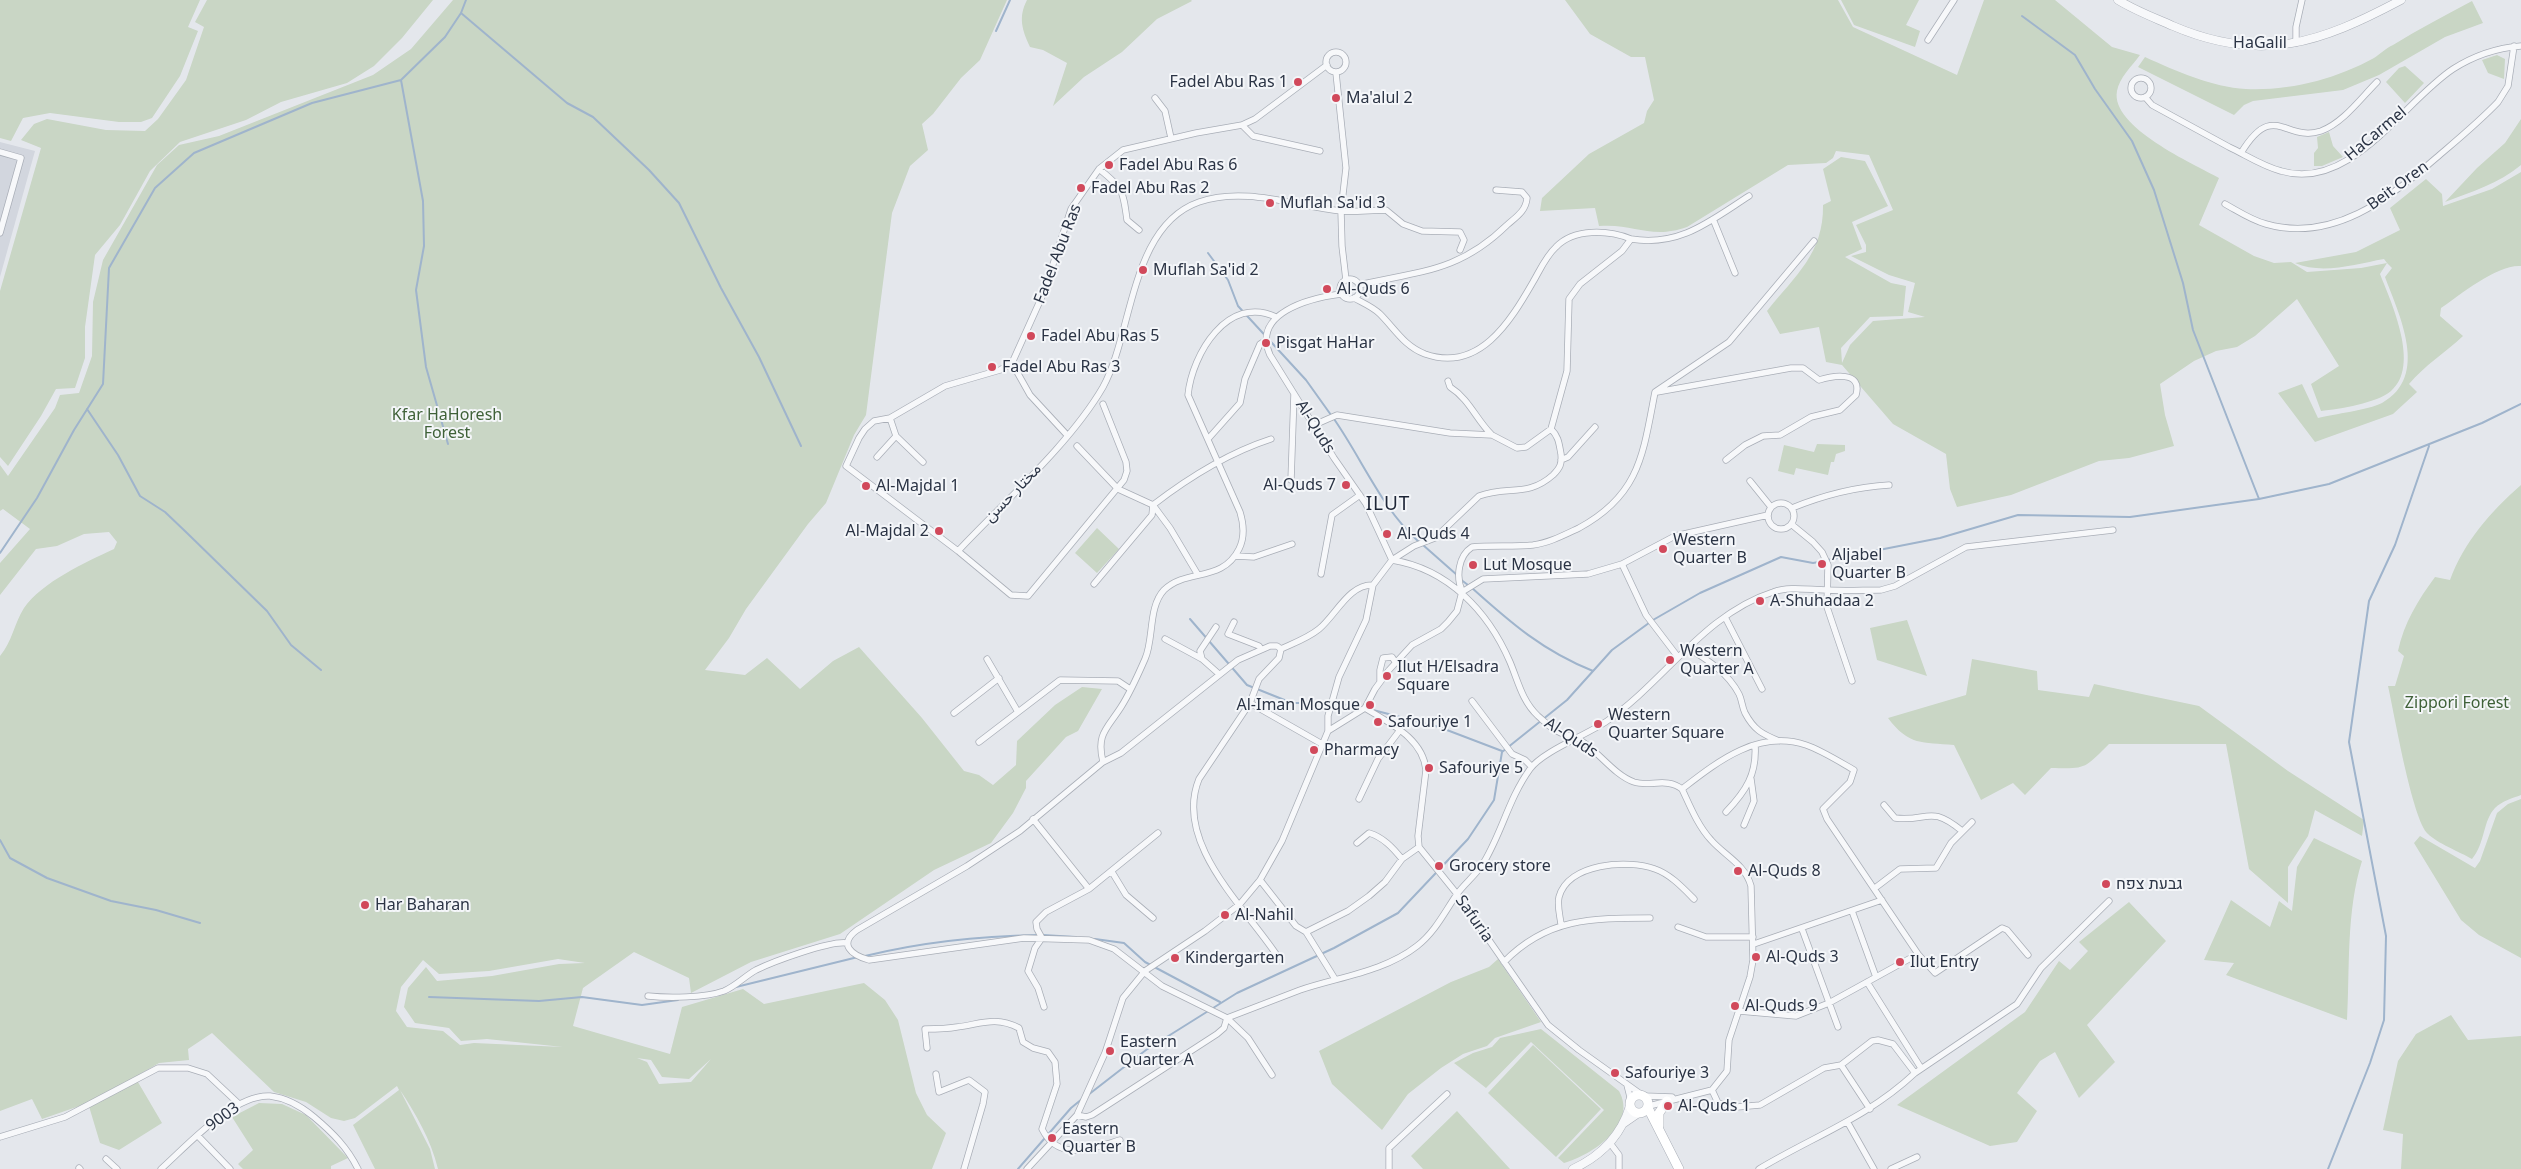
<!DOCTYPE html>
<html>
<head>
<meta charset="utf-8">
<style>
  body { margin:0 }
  canvas { display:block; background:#e4e7ec }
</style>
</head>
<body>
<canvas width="2521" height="1169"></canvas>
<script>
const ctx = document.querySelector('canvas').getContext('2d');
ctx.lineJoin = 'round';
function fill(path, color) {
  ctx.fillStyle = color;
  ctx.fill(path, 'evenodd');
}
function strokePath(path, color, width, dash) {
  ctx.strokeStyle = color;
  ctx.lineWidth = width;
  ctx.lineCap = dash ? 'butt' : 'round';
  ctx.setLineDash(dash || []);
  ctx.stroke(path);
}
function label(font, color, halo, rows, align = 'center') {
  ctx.font = font + ' "Noto Sans","Noto Sans Arabic",Heebo,sans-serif';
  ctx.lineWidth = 4;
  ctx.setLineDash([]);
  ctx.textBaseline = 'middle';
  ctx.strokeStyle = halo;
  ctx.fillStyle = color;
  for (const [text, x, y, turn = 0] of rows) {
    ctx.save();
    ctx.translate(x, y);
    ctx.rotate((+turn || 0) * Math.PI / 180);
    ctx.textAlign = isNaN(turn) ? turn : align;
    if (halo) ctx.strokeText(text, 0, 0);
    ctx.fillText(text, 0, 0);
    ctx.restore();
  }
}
fill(new Path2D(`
  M0,142L35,151L0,277Z`), '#d2d6de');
fill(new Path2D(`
  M0,0H200L188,27L198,31L180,76L152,118L141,122H119L50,113L23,118L11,141L0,138Z
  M207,0H433L402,38L374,66L347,83L281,102L246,120L180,142L150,171L120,225L95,255L85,327V358L75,388L56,389L41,416L8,466L0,457V291L41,148L21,140L34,124L47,119L106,130L145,131L158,119L186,80L204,27L195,22Z
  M453,0H1007L980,60L961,78L933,114L922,124L928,150L910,166L892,213L866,415L854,435L826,503L808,524L746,609L729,638L705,670L745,675L767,658L800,689L833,661L859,647L922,718L964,771L979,775L993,785L1016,765L1017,741L1055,705L1082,687L1102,689L1078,731L1066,737L1026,781V788L1013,813L991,843L934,870L840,934L751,962L691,993L689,978L634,952L583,988L573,1026L670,1054L682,1007L743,989L764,1004L864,983L885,1000L898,1020L916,1093L927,1115L946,1133L932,1169H438C431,1140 416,1114 400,1090L430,1149L435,1169H375L353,1125L399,1090L397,1086L355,1118L344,1121L331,1118L306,1102L274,1092L212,1033L188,1049L189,1060L159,1063L135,1077L162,1123L119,1150L100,1143L88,1103L42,1119L32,1099L0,1111V656C12,642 14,624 24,608C42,582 86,562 114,549L117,542L109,532L84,534L57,546L36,549L0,595V563L30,529L3,509L0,511V465L8,476L55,408L60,395L79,393L92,356L93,302L103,260L157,165L179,145L219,136L373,75L411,49ZM558,959L585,963L559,964L492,976L437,981L426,967L408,988L404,1007L415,1023L449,1028L461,1041L487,1039L563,1047L474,1043L460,1045L443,1031L407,1027L396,1011L401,987L423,960L439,974L489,971ZM637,1058L651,1060L662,1077L689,1079L711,1059L691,1082L659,1084L647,1062Z
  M1027,0H1191L1192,1L1157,19L1122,52L1084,77L1053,106L1067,63L1043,50L1030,47C1022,30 1018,17 1027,0Z
  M1565,0H1838L1853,27L1957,75L1984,0H2055L2112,47L2140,55C2132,66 2119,78 2117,91C2110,127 2194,164 2219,178L2199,225L2254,256L2274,263L2291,262L2307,272L2361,268L2387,263L2384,259C2356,264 2322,275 2295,263L2356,252L2400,230L2390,208L2426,179L2442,194L2443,206L2492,189L2521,172V266C2498,264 2461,294 2441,308L2440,316L2463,336C2446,352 2424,366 2409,384L2417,392L2393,414L2315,442L2278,393L2302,384L2318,418C2334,414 2368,410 2382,403C2430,376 2399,315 2385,277L2392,268L2387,263L2380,274C2391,302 2421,366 2391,391C2377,403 2340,409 2321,411L2311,384L2339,366L2297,299L2255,336L2237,347L2216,351L2194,361L2160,384L2165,415L2174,446L2129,458L2099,461L2011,495L1957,507L1950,489L1946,454L1893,424L1842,365L1826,362L1819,327L1780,334L1767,311C1795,276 1824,253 1823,205L1831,201L1823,169L1841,157L1865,161L1888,206L1852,222L1862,249L1845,257L1891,283L1906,286L1903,316L1870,317L1841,348L1842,363L1850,345L1873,321L1925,317L1908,312L1915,283L1889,275L1851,256L1866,252V245L1856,225L1893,210L1869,155L1836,151L1833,158L1826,163L1788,165L1687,227C1651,240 1634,223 1599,226L1595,208L1540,211L1542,198L1589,154L1644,123L1647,111L1654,100L1645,57H1631L1590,34Z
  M1841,0H1919L1906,25L1920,31L1915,47L1854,25Z
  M2472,1L2483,23L2445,37L2379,75L2343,90L2253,101L2244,105L2234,115L2138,67L2145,57C2176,71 2212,87 2246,89C2290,91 2336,79 2374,58C2380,54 2386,48 2393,45C2419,29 2446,15 2472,1Z
  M2497,55L2505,59L2504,79L2488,73L2482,60Z
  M2405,66L2424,83L2405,103L2386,82L2399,68Z
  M2521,119V165C2500,183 2471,192 2445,202L2477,168L2505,143Z
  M2329,132L2333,146L2343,157L2322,166H2314V153L2318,148L2317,137Z
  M1817,444L1845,445V451L1836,454L1834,462H1831L1828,475L1796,468L1794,475L1778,471L1784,445L1814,452Z
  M2521,485V795C2513,798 2502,801 2495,808C2483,820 2485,844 2472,859C2460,852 2437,843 2428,834C2412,819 2394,712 2388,686H2395L2404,656L2398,651C2404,623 2418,600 2435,577L2450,580C2464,542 2491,511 2521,485Z
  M1097,528L1119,549L1097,573L1075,553Z
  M1907,620L1927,676L1877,660L1870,628Z
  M1972,659L2037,671L2038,690L2089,697L2094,684L2199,706L2288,771L2364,820L2362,836L2315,810L2308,836L2288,867V903L2249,869L2226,744H2109C2084,769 2086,769 2051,768L2025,795L2013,783L1981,800L1954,745C1922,742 1909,746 1888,718L1966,695Z
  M2521,799V958L2479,935L2461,920L2414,843L2420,836L2475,868L2480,861L2497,813L2508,804Z
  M2314,838L2362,861C2346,912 2350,968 2347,1020L2226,975L2234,963L2204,960L2231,900L2270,927L2279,901L2292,911L2297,867Z
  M2129,902L2166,941L2087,1025L2115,1062L2079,1098L2055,1052L2040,1061L2017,1093L2037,1111L2017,1142L1990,1146L1897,1105L2025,1012L2059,961L2070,970L2088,951L2079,942Z
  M1498,959L1541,1022L1495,1038L1487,1046L1463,1054L1441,1068L1408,1094L1382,1130L1332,1084L1319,1051L1451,982L1489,967Z
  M2451,1015L2468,1040L2521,1036V1169H2401L2403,1134L2383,1130L2398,1061L2416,1034Z
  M1541,1029L1619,1091C1638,1125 1592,1155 1564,1163L1558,1158L1604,1110L1531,1042L1486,1088L1454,1063L1473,1053L1492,1047L1500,1038Z
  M1533,1045L1601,1109L1556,1157L1488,1093Z
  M259,1103L282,1104L306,1115L348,1158L331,1166V1169H243L238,1164L253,1150L232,1117Z
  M1457,1111L1510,1169H1423L1411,1156Z`), '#c9d6c5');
strokePath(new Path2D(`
  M461,13L567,103L593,117L649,170L679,203L721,288L759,357L801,446
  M2022,16L2075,55L2095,89L2132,141L2154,190L2183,283L2193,330L2259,499
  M996,31L1010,0
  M401,80L423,201L424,246L416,290L426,367L448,444
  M1208,253L1228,280L1238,306L1306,380L1331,415
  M87,409L118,455L140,496L165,512L187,533L267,611L291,645L321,670
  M1334,419C1362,459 1382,509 1419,542
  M1423,545L1457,575
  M0,553L37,498L74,430L103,384L109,268L155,188L194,153L312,103L401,80L445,37L461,13L466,0
  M1828,560L1940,538L2018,515L2130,517L2259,499L2329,484L2482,423L2521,404
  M1460,579L1468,585
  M1472,588C1511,623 1543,651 1593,671
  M1190,619L1247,685L1292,703H1329
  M1334,703L1361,707
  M1373,710L1439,727L1502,751
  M0,840L10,858L47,878L111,901L156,910L200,923
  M1043,935L1076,937
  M1095,939L1124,943L1145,962L1220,1002
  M865,956C922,942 980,936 1038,935
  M736,987L858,957
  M429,997L539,1001L582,997L642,1005L678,1000
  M1088,1095L1146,1050L1237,993L1334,948L1398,913L1468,839L1494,800L1502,752L1567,700L1612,650L1653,620L1700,593L1781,557L1813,563L1824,561
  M1018,1169L1071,1108L1082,1099
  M2328,1169L2370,1063L2384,1020L2386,936L2349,742L2369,601L2395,545L2429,446`), '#9fb4cc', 2);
const minor = new Path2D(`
  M1928,40L1954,0
  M2296,43V27L2302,0
  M1326 62a10 10 0 1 1 20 0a10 10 0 1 1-20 0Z
  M1336,73L1346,168L1341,211L1342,246L1346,280
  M2131 88a10 10 0 1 1 20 0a10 10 0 1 1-20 0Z
  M2145,97L2152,105C2178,119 2203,133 2229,147C2246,155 2262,166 2281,171C2351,192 2403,102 2453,69C2475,55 2496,48 2521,46
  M1155,98L1165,111L1171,138
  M1242,125L1253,136L1320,151
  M0,152L21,158L0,233
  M2241,153C2274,99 2285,143 2321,131C2343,123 2361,98 2377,82
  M1099,169C1123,188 1123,190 1127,220L1139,230
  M2225,204C2238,211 2251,220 2266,224C2332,243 2389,199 2436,158C2457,140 2479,122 2498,102L2508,86L2514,46
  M1713,219L1735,273
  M1340 289a10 10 0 1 1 20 0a10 10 0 1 1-20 0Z
  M1359,285C1420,271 1459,272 1507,225C1516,217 1526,211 1527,198L1522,192L1496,190
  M1341,294C1310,298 1251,313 1270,355L1334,458L1366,504L1392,560C1448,569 1488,611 1510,662C1518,681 1522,701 1538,716C1544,721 1551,729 1559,732C1565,736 1574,735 1580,740C1598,751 1614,775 1634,782C1650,787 1667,777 1682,789C1690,806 1698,826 1711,840C1725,856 1745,864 1751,886L1753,960L1750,977L1729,1040L1727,1071L1712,1090L1649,1106
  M1354,298C1363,303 1373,307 1380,314C1395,329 1404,346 1425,354C1479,373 1510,322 1533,282C1540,270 1546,256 1556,247C1574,228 1608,230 1631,239
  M1012,363L1030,395L1067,435
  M1448,381L1450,387C1469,399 1476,419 1491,434
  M1657,392L1791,368H1803L1819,380C1832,376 1863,370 1856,395L1840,410L1811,417L1780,435L1763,436L1745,445L1726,460
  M1103,404L1126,462L1127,471L1124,480L1028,596L1011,595L958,551L846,466L859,438L865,429L874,421L890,418L945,386L1000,370L1012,363L1044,292L1071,209L1099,169L1123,150L1196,133L1242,125L1255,119L1327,65
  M890,418L896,436L923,462
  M1551,429L1567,371L1569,299L1580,284L1622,251L1631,239C1680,247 1710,221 1749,196
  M1208,439L1240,403L1245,379L1260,344L1265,341
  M1077,446L1118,489L1153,505L1170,528L1198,575
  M877,457L896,436
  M1561,460L1568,457L1595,427
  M1291,480L1294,394
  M1750,481L1771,507
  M1768 516a13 13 0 1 1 26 0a13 13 0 1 1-26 0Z
  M1792,508C1824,495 1854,487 1889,485
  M1791,524L1813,542L1822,552L1828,565L1827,607L1852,681
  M958,551C1004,502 1070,444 1103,387C1133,333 1130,226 1199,202C1245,186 1294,206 1341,211C1355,212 1371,210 1386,210L1403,224L1422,231L1460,232L1464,240L1460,250
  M1236,556L1254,557L1292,544
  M1622,564L1646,615L1678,657
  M1321,574L1332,515L1360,495
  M1094,584L1152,515L1153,505C1188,478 1228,453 1271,439
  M1462,591C1456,577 1458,556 1472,547C1492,545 1513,547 1533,545C1549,543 1564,535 1579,528C1640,495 1643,454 1655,392L1729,342L1814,241
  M1725,617L1762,689
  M1234,622L1228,634L1259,646L1261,649
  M1165,639L1202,659L1219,674
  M1688,648C1708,660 1728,673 1739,694C1742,700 1742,707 1745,713C1754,730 1762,734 1779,741
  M987,659L1018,712
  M1202,659L1200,651L1216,627
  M1380,681V670L1383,658L1392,657L1396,663
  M1472,701L1512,754L1525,760L1531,766
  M1250,703L1322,744
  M1365,708C1389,723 1423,738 1426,770L1418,836L1419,847L1457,894L1548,1025L1579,1050L1642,1095
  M954,713L999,678
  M1328,731L1365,708L1375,689L1389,670L1412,645L1441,629L1448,622L1457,611L1462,592L1483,579L1588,574L1622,564L1675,536L1768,515
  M979,742L1060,680L1118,681L1130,689
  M1103,762C1096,734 1107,729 1121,707C1130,693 1138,675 1145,659C1154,639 1148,607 1164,590C1187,568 1222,583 1239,549C1245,537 1244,525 1240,512L1188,395C1192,354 1228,294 1276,317
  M1682,789C1717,762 1758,729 1806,745C1821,750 1840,762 1854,770L1850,782L1823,809L1827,819L1918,954
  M1359,799L1378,759L1400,730
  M1884,805L1895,818C1929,822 1929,804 1962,831
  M1726,812C1746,791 1757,774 1755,745
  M1033,819L1089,889
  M1744,825L1754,801L1751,779
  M1357,843L1369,833C1383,837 1393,848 1402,859
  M1112,872L1126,895L1153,918
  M1260,880L1296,926L1306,932L1348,911L1369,896L1385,882L1402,859L1419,847
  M1875,888L1900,869L1936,868L1951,843L1972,822
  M1852,911L1876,977
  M1561,924C1560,916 1557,906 1559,897C1568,863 1628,859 1655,869C1670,874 1683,888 1694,899
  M1678,927L1706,937H1753
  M1802,929L1838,1027
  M1306,932L1335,979
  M1754,944L1882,900
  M1278,957C1246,908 1173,843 1199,779L1250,703L1259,679L1279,658L1281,649C1294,643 1308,638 1319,629C1336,615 1349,584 1373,585
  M1504,962C1547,918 1591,918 1650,918
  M1867,982L1921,1068
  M648,996C668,998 705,998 724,991C736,986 745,976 756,970C772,962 831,940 847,943
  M1044,1007L1038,988L1028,971L1035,948L1042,938L1037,929L1036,922L1046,912L1089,889L1158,833
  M1739,1011L1796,1016L1829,1003L1918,954L1935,973L2002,928L2007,930L2028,955
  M927,1048L925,1029C935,1029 946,1029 957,1027C981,1024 995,1016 1019,1028L1023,1042L1033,1048L1048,1052L1055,1062L1057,1084L1042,1129C1059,1163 1093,1148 1120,1140
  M1841,1065L1870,1109
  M936,1074L939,1092L969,1080L985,1092L983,1104L964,1169
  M1272,1075L1248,1038L1227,1018L1162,986L1114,949L1089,940L1024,938L869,960C851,955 838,944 857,930L967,866L1020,831L1103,762L1121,753L1238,660L1270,646H1277L1281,649
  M1627,1085L1631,1101
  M1712,1090L1718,1103L1737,1107L1760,1105L1824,1068L1841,1065L1872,1041L1878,1040L1893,1044L1915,1073L2017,1004L2041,968L2109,901
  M1644,1096L1672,1097
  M1077,1115L1086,1117L1092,1115L1217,1034L1224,1028L1227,1018C1251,1009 1276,999 1300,990C1338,977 1384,972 1417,946C1435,932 1444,913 1457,894C1465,883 1477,874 1484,862C1502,832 1509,798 1530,769C1543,751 1587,735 1607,721C1664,682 1704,614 1773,592C1790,586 1809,590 1827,590C1845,591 1863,590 1881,590L1895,586L1966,547L2113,530
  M1848,1123L1874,1169
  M198,1136L230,1169
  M0,1137L65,1117L158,1068H188L207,1074L239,1104
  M1610,1143L1619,1155V1169
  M106,1159L117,1169
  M79,1168L80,1169
  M161,1169C187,1146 233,1094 270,1096C287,1098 302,1107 314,1117C333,1133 347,1147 358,1169
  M1027,1169L1077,1115L1105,1053L1123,998L1145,971L1205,931L1240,904L1260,880L1282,841L1328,731V716L1339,677L1366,620L1373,585L1392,560L1414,546L1435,538L1479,496C1508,485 1527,498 1553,475C1560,468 1562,464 1561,454C1559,444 1559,437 1551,429L1526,447L1517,448L1492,435L1450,433L1337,415L1314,425
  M1389,1169V1148L1447,1094
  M1759,1169C1814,1136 1867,1118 1915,1073
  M1891,1169L1917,1157`);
const tertiary = new Path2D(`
  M2118,0C2136,11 2155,18 2173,26C2262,64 2320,43 2401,0
  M1624,1123L1637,1114
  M1573,1169C1601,1156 1621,1136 1630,1106`);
const secondary = new Path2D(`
  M1630 1104a9 9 0 1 1 18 0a9 9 0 1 1-18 0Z
  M1648,1108L1679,1169
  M1659,1126V1113L1667,1101`);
strokePath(minor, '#a9aeb7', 7);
strokePath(tertiary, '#a9aeb7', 9);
strokePath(secondary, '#a9aeb7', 10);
strokePath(minor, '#f7f8fa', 5.5);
strokePath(tertiary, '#f7f8fa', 8);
strokePath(secondary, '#fff', 9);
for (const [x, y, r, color] of [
  [1298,82,5,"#d1495b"],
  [1336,98,5,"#d1495b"],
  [1109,165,5,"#d1495b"],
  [1081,188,5,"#d1495b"],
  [1270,203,5,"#d1495b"],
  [1143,270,5,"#d1495b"],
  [1327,289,5,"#d1495b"],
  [1031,336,5,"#d1495b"],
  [1266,343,5,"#d1495b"],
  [992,367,5,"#d1495b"],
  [1346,485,5,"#d1495b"],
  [866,486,5,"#d1495b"],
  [939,531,5,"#d1495b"],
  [1387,534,5,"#d1495b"],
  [1663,549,5,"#d1495b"],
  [1822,564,5,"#d1495b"],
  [1473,565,5,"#d1495b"],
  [1760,601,5,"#d1495b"],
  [1670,660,5,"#d1495b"],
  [1387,676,5,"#d1495b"],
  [1370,705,5,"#d1495b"],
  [1378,722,5,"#d1495b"],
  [1598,724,5,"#d1495b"],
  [1314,750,5,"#d1495b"],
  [1429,768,5,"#d1495b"],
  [1439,866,5,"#d1495b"],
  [1738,871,5,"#d1495b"],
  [2106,884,5,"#d1495b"],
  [365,905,5,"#d1495b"],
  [1225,915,5,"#d1495b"],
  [1756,957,5,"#d1495b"],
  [1175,958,5,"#d1495b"],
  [1900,962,5,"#d1495b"],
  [1735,1006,5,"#d1495b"],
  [1110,1051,5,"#d1495b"],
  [1615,1073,5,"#d1495b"],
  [1668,1106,5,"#d1495b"],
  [1052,1138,5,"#d1495b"]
]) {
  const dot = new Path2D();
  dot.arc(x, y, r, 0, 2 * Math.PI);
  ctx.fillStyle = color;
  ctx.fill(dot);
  strokePath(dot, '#f4f6f9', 2);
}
label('16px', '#2b3445', '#f4f6f9', [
  ["HaGalil",2260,43],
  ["HaCarmel",2376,134,-40],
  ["Beit Oren",2398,186,-36],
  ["Fadel Abu Ras",1058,254,-69],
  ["Al-Quds",1315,427,58],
  ["مختار حسن",1013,493,-46],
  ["Al-Quds",1571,738,33],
  ["Safuria",1474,919,55],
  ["9003",223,1117,-36]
]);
label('16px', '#2b3445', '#f4f6f9', [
  ["Fadel Abu Ras 1",1288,82,"right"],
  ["Ma'alul 2",1346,98],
  ["Fadel Abu Ras 6",1119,165],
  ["Fadel Abu Ras 2",1091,188],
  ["Muflah Sa'id 3",1280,203],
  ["Muflah Sa'id 2",1153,270],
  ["Al-Quds 6",1337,289],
  ["Fadel Abu Ras 5",1041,336],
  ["Pisgat HaHar",1276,343],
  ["Fadel Abu Ras 3",1002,367],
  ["Al-Quds 7",1336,485,"right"],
  ["Al-Majdal 1",876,486],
  ["Al-Majdal 2",929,531,"right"],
  ["Al-Quds 4",1397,534],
  ["Western",1673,540],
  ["Quarter B",1673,558],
  ["Aljabel",1832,555],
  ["Quarter B",1832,573],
  ["Lut Mosque",1483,565],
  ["A-Shuhadaa 2",1770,601],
  ["Western",1680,651],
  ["Quarter A",1680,669],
  ["Ilut H/Elsadra",1397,667],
  ["Square",1397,685],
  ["Al-Iman Mosque",1360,705,"right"],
  ["Western",1608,715],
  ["Quarter Square",1608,733],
  ["Safouriye 1",1388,722],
  ["Pharmacy",1324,750],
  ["Safouriye 5",1439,768],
  ["Grocery store",1449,866],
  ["Al-Quds 8",1748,871],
  ["גבעת צפח",2116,884],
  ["Har Baharan",375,905],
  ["Al-Nahil",1235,915],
  ["Al-Quds 3",1766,957],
  ["Kindergarten",1185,958],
  ["Ilut Entry",1910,962],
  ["Al-Quds 9",1745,1006],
  ["Eastern",1120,1042],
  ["Quarter A",1120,1060],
  ["Safouriye 3",1625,1073],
  ["Al-Quds 1",1678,1106],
  ["Eastern",1062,1129],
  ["Quarter B",1062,1147]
], 'left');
label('16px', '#3f6138', '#f4f6f9', [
  ["Kfar HaHoresh",447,415],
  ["Forest",447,433],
  ["Zippori Forest",2457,703]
]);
ctx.letterSpacing = '1px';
label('19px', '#1d2536', '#f4f6f9', [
  ["ILUT",1388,505]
]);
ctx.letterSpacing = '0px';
</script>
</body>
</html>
